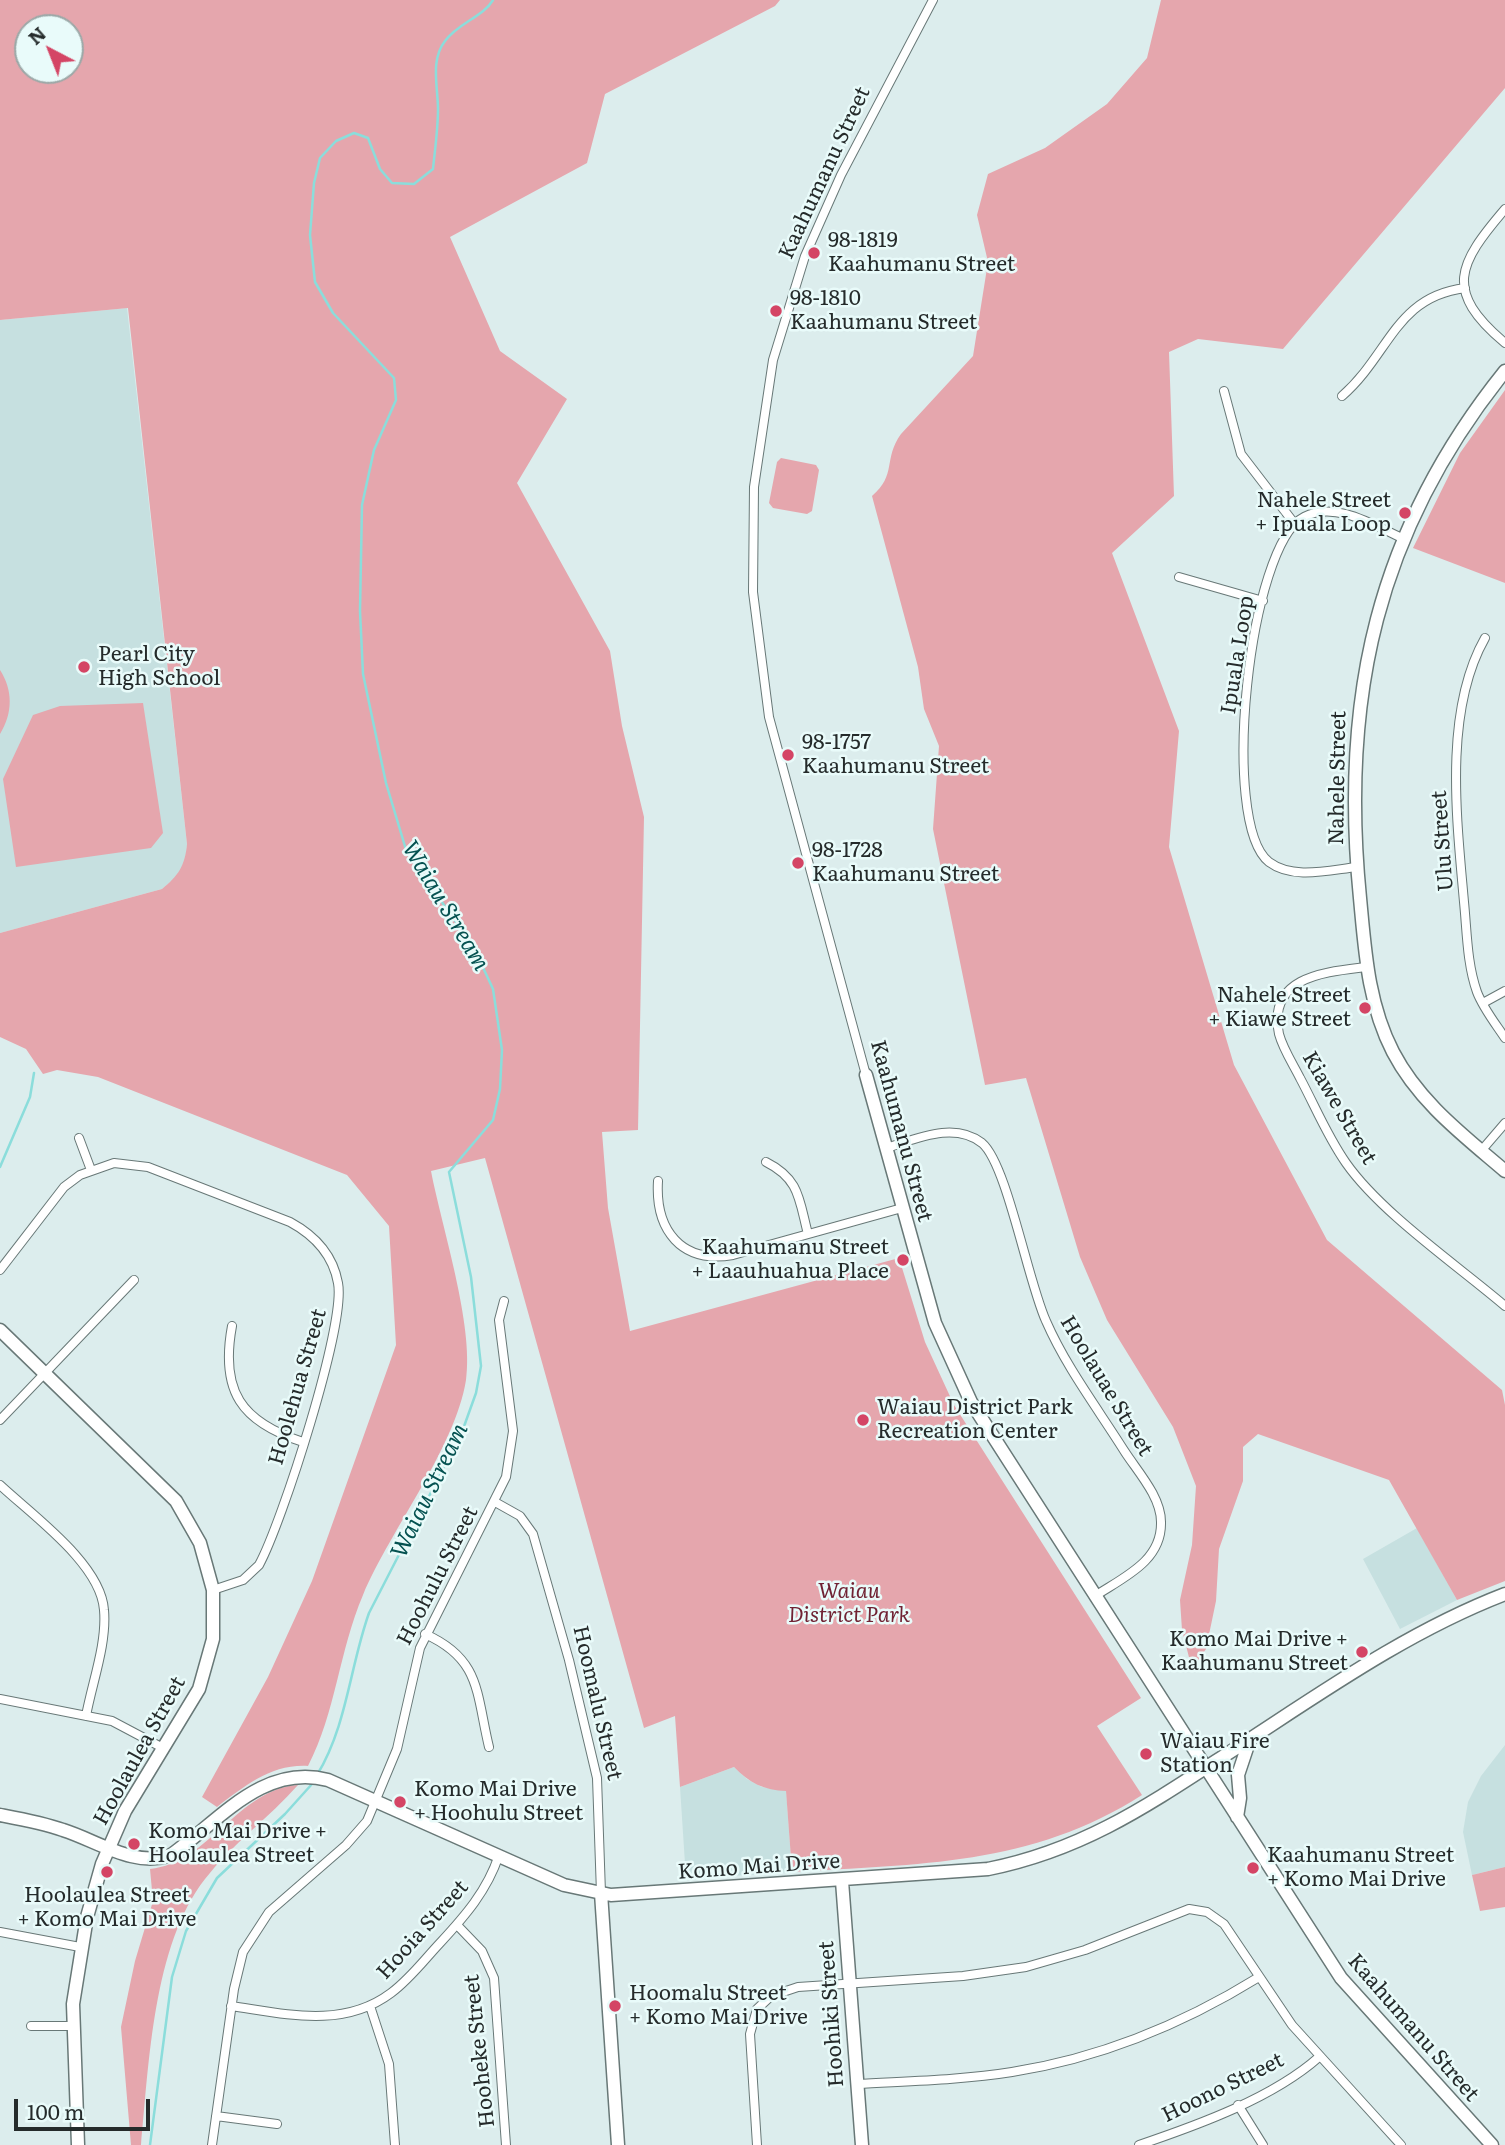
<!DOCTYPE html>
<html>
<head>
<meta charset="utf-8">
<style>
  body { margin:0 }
  #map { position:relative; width:1505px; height:2145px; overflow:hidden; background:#dceded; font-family:Literata,serif }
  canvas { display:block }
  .north { position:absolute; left:14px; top:14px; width:70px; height:70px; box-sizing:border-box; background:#e9fbfa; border:2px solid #9ba8a7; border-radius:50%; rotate:318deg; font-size:19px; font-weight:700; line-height:28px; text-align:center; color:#252b2b }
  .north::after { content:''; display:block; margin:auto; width:24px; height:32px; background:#d44565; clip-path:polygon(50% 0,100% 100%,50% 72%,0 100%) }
  .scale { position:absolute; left:14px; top:2099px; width:136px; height:32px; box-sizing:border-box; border:4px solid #252b2b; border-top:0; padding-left:9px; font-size:21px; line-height:24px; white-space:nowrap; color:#252b2b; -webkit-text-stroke:5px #e9fbfa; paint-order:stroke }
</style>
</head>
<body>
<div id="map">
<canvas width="1505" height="2145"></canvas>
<div class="north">N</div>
<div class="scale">100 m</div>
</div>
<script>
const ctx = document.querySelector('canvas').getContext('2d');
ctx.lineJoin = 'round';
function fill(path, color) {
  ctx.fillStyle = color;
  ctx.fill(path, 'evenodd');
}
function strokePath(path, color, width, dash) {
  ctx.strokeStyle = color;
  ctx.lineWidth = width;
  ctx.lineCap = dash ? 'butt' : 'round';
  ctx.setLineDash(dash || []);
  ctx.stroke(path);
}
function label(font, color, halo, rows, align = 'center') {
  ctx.font = font + ' Literata,serif';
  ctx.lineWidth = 5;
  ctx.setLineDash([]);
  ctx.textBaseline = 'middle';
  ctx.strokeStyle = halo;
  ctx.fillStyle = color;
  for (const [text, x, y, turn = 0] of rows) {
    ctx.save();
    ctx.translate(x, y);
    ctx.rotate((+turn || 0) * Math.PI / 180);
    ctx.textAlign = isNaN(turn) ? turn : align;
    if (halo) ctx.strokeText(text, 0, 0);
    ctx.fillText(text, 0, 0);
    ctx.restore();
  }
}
fill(new Path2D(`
  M127,308L187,844L186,859L179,875L162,889L0,933V320Z
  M1417,1528L1457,1600L1400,1629L1363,1559Z
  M1505,1745V1867L1472,1875L1463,1832L1468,1802L1481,1776Z
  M734,1767L747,1779L762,1787L786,1790L792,1872L686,1879L680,1787Z`), '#c6e0e0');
fill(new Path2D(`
  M0,0H780L775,6L605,94L587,163L450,237L500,351L567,399L517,483L610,651L622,726L644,817L638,1130L602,1132L608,1208L630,1331L899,1258L925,1342L954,1405L1141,1698L1097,1726L1142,1795C1032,1866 917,1864 792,1872L786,1791C765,1791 748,1782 734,1767L680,1787L675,1716L644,1728L485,1158L431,1171C442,1228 474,1325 466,1380C455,1448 391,1529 363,1595C339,1651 336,1712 308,1766C271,1764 245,1786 217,1807L202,1797L268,1677L312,1581L396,1345L389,1226L347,1175L98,1077L57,1070L43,1074L26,1049L0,1037V933L162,889C178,876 185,866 187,844L128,308L0,320ZM28,28H70V70H28Z
  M1161,0H1505V88L1283,349L1198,339L1169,352L1174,496L1112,553L1179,731L1169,847L1234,1065L1327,1240L1502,1390L1505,1405V1581L1457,1600L1389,1480L1258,1434L1243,1447V1481L1219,1549L1216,1601L1206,1649L1192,1669L1182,1630L1180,1600L1192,1545L1196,1486L1173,1427L1107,1320L1080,1257L1026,1078L985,1085L933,829L939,746L924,709L918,667L872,496C897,475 883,459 901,434L973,356L988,262L977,215L988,174L1045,148L1107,104L1147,58Z
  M1505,390V583L1413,548L1460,453Z
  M781,458L816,465L819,470L812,511L807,514L773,508L769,503L777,462Z
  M0,670C13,690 13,713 0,734Z
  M143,703L163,833L151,848L16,867L3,779L33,715L60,706Z
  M298,1785C269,1818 232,1844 205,1879C153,1945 149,2064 141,2145H131L121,2027L135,1961L153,1901L150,1869C209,1863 238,1789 298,1785Z
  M1505,1867V1907L1480,1911L1472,1875Z`), '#e5a6ad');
strokePath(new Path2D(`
  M0,1167L30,1097L34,1073
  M317,1775C347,1726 350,1666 369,1613L462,1432L476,1393L481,1366L471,1277L449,1172L493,1120L500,1089L502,1050L493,989L473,946L407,853L386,783L363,674L360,611L362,505L374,450L396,400L394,378L333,313L315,282L310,235L314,183L320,158L336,141L354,133L368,138L380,169L392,183L414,184L433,169C435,149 438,129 438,109C438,87 430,60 445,41C458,23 483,17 493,0
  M150,2145L172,1977L186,1931L217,1878L285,1814L312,1784`), '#8bdddb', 2.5);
const street = new Path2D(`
  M1505,209C1458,264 1443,291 1505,343
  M1224,391L1241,454L1294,523
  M1342,396C1390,354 1395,297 1465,288
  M1179,577L1263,601
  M1485,638C1443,712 1457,821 1464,902C1467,932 1467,964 1477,992C1483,1008 1495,1023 1505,1038
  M1357,867C1329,870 1293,880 1269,862C1219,823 1249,544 1304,517C1335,500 1375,526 1404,539
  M1366,967C1326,972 1267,976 1279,1034C1283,1049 1293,1064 1300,1078C1315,1106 1327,1136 1346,1163C1381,1213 1457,1265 1505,1306
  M1483,1003L1505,991
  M866,1075L769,717L753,592L754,487L773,360L805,256L841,175L933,0
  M79,1138L91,1170
  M886,1148C916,1139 954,1121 982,1143C1007,1164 1028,1282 1046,1321C1066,1367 1098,1409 1125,1452C1138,1472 1161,1497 1161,1522C1162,1561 1124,1577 1095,1596
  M1481,1151L1505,1123
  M766,1162C800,1179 799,1200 808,1234
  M658,1181C655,1230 681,1264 733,1255L902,1208
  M0,1270L64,1187L80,1175L114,1163L148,1167L290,1222C314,1235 333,1255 338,1283C346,1324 282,1523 259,1565L243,1580L213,1590
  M232,1326C220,1391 241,1422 303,1442
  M0,1420L134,1280
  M0,1485C32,1515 101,1564 104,1610C107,1644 92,1683 86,1716
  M495,1502L520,1516L533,1534L569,1660L597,1778L601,1893
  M425,1634C481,1659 476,1693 489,1747
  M0,1699L112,1721L163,1748
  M457,1925L482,1951L494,1978L506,2145
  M0,1932L80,1947
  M231,2006C286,2014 343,2029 391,1993C410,1979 424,1960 440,1943C465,1916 487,1891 499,1855
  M370,2006L389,2064L395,2145
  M31,2026H72
  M857,2084C908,2081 961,2080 1012,2072C1101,2058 1183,2024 1259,1977
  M1238,2105L1263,2145
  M216,2116L277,2124
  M212,2145L234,1989L243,1952L269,1912L346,1845L367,1821L397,1749L420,1648L506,1477L513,1431L499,1320L504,1301
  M757,2145L750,2034L757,2009L771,1996L798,1987L963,1976L1026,1967L1085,1950L1189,1909L1207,1912L1224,1924L1292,2025L1401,2145
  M1139,2145C1198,2125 1273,2098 1319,2057`);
const secondary = new Path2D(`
  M1505,371C1377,530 1340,698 1360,898C1365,951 1368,1004 1393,1052C1419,1102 1463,1135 1505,1171
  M866,1075L935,1323L971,1402L1341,1978L1492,2145
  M0,1330L176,1501L200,1543L213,1590V1639L199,1689L125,1811L102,1864L87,1917L73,2004L78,2145
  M0,1815C21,1819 43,1823 63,1830C98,1841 134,1868 171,1855C219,1821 263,1763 328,1780L564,1885L611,1895L988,1869C1078,1851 1141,1810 1216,1761C1310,1701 1401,1634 1505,1594
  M1237,1817L1240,1798L1238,1775L1250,1739
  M842,1881L862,2145
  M601,1893L618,2145`);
strokePath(street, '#687877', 10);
strokePath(secondary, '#687877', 15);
strokePath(street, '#fff', 8);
strokePath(secondary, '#fff', 12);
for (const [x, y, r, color] of [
  [814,253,7,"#d44565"],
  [776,311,7,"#d44565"],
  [1405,513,7,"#d44565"],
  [84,667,7,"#d44565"],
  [788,755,7,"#d44565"],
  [798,863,7,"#d44565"],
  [1365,1008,7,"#d44565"],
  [903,1260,7,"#d44565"],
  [863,1420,7,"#d44565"],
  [1362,1652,7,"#d44565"],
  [1146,1754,7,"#d44565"],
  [400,1802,7,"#d44565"],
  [134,1844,7,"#d44565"],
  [1253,1868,7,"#d44565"],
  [107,1872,7,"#d44565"],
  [615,2006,7,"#d44565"]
]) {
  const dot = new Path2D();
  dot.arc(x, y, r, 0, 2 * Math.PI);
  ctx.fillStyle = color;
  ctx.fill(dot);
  strokePath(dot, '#e9fbfa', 2.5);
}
label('21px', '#252b2b', '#e9fbfa', [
  ["Kaahumanu Street",825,173,-65],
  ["Ipuala Loop",1238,655,-81],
  ["Nahele Street",1338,778,-89],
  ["Ulu Street",1443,841,-94],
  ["Kiawe Street",1339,1108,60],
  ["Kaahumanu Street",901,1131,75],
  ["Hoolauae Street",1106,1386,59],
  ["Hoolehua Street",298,1387,-74],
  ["Hoohulu Street",438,1576,-63],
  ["Hoomalu Street",597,1703,77],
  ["Hoolaulea Street",140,1751,-61],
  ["Komo Mai Drive",759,1867,-4],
  ["Hooia Street",423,1930,-48],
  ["Hoohiki Street",832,2014,-94],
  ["Kaahumanu Street",1413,2028,49],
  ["Hooheke Street",480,2051,-96],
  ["Hoono Street",1223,2088,-26]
]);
label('21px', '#252b2b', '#e9fbfa', [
  ["98-1819",828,241],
  ["Kaahumanu Street",828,265],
  ["98-1810",790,299],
  ["Kaahumanu Street",790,323],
  ["Nahele Street",1391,501,"right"],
  ["+ Ipuala Loop",1391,525,"right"],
  ["Pearl City",98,655],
  ["High School",98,679],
  ["98-1757",802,743],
  ["Kaahumanu Street",802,767],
  ["98-1728",812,851],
  ["Kaahumanu Street",812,875],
  ["Nahele Street",1351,996,"right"],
  ["+ Kiawe Street",1351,1020,"right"],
  ["Kaahumanu Street",889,1248,"right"],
  ["+ Laauhuahua Place",889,1272,"right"],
  ["Waiau District Park",877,1408],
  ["Recreation Center",877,1432],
  ["Komo Mai Drive +",1348,1640,"right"],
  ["Kaahumanu Street",1348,1664,"right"],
  ["Waiau Fire",1160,1742],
  ["Station",1160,1766],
  ["Komo Mai Drive",414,1790],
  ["+ Hoohulu Street",414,1814],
  ["Komo Mai Drive +",148,1832],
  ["Hoolaulea Street",148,1856],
  ["Kaahumanu Street",1267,1856],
  ["+ Komo Mai Drive",1267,1880],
  ["Hoolaulea Street",107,1896,"center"],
  ["+ Komo Mai Drive",107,1920,"center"],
  ["Hoomalu Street",629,1994],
  ["+ Komo Mai Drive",629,2018]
], 'left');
label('italic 21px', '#702233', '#e9fbfa', [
  ["Waiau",849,1592],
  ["District Park",849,1616]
]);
label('italic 23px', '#055251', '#e9fbfa', [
  ["Waiau Stream",445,906,59],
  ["Waiau Stream",430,1491,-64]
]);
</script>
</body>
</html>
